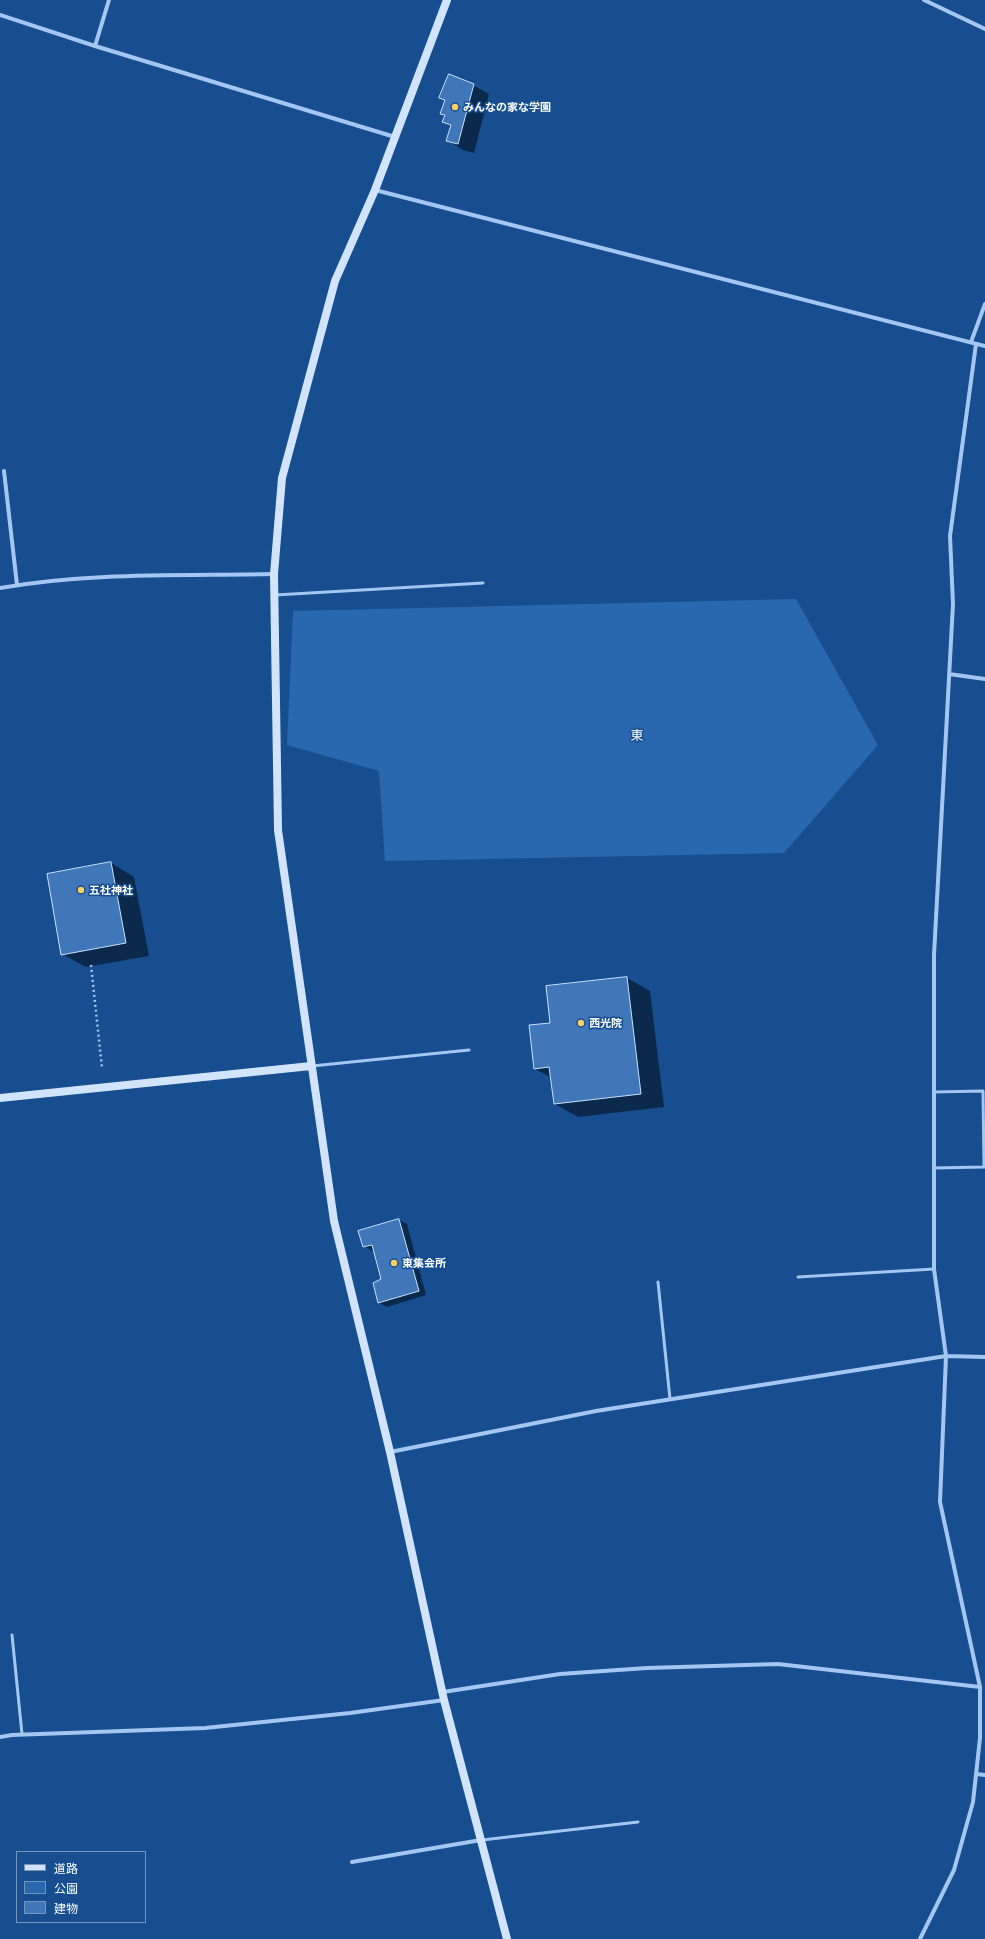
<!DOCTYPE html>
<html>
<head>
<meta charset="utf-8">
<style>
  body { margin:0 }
  #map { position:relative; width:985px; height:1939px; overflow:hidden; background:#164e90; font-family:"Exo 2","Noto Sans JP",sans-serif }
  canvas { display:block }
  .legend { position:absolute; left:16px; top:1851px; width:130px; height:72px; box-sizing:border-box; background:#164e90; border:1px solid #7395bc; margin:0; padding:5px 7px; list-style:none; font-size:12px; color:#fff }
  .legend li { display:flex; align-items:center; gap:8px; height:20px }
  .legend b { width:20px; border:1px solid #7395bc }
</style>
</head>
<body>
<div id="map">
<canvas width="985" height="1939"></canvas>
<ul class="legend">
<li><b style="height:5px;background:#d1e4fb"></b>道路</li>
<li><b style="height:11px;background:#2968af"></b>公園</li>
<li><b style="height:11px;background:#3f77b9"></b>建物</li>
</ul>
</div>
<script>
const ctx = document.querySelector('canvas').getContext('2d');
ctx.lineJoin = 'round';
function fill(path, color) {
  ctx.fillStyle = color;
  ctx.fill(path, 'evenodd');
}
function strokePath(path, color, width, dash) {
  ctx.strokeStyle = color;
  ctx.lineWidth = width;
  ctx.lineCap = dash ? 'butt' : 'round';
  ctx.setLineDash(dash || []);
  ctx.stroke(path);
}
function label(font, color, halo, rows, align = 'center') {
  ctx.font = font + ' "Exo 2","Noto Sans JP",sans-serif';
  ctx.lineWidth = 3;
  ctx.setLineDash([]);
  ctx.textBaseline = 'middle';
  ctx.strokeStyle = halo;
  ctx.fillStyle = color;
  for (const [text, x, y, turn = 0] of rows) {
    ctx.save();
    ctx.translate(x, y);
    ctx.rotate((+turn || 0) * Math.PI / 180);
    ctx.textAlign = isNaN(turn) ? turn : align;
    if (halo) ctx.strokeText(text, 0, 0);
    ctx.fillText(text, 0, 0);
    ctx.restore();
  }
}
fill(new Path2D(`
  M796,599L878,745L784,853L385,861L379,771L287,745L293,611Z`), '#2968af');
fill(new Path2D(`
  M473,85L489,94L474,153L463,150L447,140L451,126L443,121L446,116L441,114L446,100L441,97Z
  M111,863L134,877L149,956L86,967L62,954Z
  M627,978L650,991L664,1107L578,1117L555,1104L552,1078L535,1069L551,1023Z
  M399,1220L407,1224L426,1295L387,1307L379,1303L382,1280L374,1250L372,1251L364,1246L360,1231Z`), '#0007');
const building = new Path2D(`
  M449,74L474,84L458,144L446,141L451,125L442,122L445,115L440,114L445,100L439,98Z
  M111,862L126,943L61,955L47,874Z
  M627,977L641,1094L554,1104L549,1067L534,1069L529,1025L550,1023L546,986Z
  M399,1219L419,1291L378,1303L373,1283L381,1279L372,1245L363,1247L358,1231Z`);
fill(building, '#3f77b9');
strokePath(building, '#cae1fb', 1);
strokePath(new Path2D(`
  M91,965L102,1068`), '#a3c7f0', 2.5, [2, 3]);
strokePath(new Path2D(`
  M275,595L483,583
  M312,1066L469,1050
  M934,1092L983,1091
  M934,1168L984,1167L983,1091
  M798,1277L934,1269
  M658,1282L670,1399
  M12,1635L22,1734
  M482,1840L638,1822`), '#a3c7f0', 3);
strokePath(new Path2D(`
  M924,0L985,29
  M0,15L95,46L395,137
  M95,46L109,0
  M375,190L985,346
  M971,342L985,304
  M4,471L17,585
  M0,588C90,572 183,576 274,574
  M949,674L985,679
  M390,1452L596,1411L946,1356L985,1357
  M443,1692L560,1674L647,1668L778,1664L980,1687
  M0,1737L12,1735L205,1728L350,1713L444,1700
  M976,1774L985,1775
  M352,1862L481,1840
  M920,1939L954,1870L973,1802L980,1738V1687L940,1502L946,1356L934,1269V955L953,604L950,536L976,344`), '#a3c7f0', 4);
strokePath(new Path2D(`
  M447,0L375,190L335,281L282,478L274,574L278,830L334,1221L390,1452L444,1700L507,1939
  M0,1098L311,1066`), '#d1e4fb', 8);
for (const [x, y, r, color] of [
  [455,107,4,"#ffcf62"],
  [81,890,4,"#ffcf62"],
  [581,1023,4,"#ffcf62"],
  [394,1263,4,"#ffcf62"]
]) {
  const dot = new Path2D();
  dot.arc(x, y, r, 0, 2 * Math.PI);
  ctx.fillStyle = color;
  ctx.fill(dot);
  strokePath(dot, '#164e90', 1.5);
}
label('bold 11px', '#fff', '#164e90', [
  ["みんなの家な学園",463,107],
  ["五社神社",89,890],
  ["西光院",589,1023],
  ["東集会所",402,1263]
], 'left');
label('13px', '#fff', '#164e90', [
  ["東",637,736]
]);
</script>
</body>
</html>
